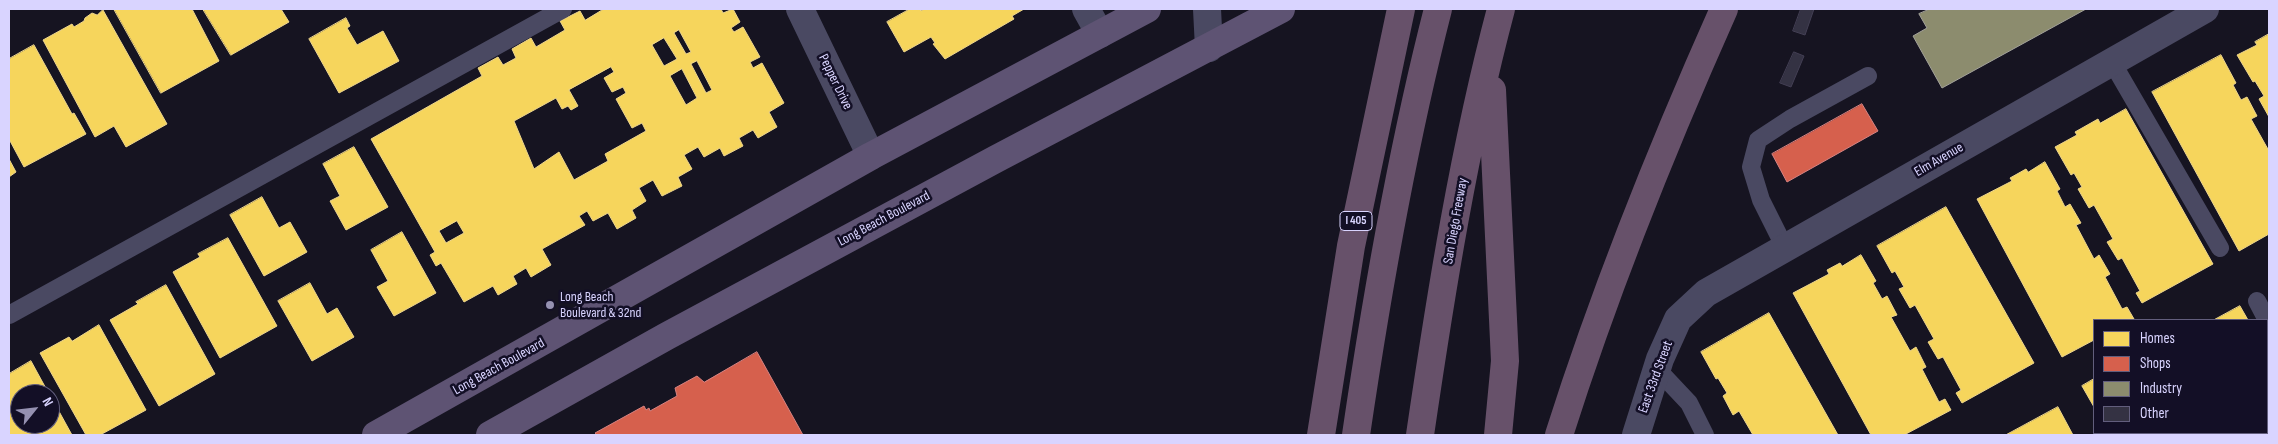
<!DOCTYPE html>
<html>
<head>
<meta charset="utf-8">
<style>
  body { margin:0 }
  #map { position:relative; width:2278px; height:444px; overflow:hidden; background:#161421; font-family:"Sofia Sans Condensed",sans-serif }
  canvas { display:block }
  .frame { position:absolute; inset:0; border:10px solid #d9d4ff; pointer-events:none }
  .legend { position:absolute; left:2093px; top:319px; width:175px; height:115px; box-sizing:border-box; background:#130f26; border:1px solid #625e7d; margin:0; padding:6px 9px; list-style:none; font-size:15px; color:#d9d4ff }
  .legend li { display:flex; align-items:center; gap:10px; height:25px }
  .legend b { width:25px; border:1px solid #625e7d }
  .north { position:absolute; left:10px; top:384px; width:50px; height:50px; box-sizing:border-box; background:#130f26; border:1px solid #625e7d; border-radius:50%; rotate:61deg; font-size:14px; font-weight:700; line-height:20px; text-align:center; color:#d9d4ff }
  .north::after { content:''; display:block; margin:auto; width:18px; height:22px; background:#9591b1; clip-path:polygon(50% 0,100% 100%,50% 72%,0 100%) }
</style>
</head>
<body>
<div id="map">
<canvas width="2278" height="444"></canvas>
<div class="frame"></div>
<ul class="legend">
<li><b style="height:14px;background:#f6d55c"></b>Homes</li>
<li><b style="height:14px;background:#d6604d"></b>Shops</li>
<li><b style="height:14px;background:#8c8c6e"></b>Industry</li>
<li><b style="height:14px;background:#343243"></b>Other</li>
</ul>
<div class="north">N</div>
</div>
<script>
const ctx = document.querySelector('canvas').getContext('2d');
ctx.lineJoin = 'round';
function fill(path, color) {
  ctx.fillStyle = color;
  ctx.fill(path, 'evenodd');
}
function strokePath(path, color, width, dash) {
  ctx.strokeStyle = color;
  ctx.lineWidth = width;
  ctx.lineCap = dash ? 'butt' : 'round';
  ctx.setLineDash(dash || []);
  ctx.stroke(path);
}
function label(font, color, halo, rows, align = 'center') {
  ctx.font = font + ' "Sofia Sans Condensed",sans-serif';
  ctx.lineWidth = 5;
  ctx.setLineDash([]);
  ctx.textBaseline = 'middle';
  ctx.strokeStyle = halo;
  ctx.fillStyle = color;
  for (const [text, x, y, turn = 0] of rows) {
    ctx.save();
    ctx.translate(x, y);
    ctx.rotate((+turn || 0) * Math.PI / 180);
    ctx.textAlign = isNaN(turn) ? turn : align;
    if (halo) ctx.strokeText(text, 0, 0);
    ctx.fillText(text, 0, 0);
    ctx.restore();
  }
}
const homes = new Path2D(`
  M114,9H192L219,61L161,93Z
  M203,9H281L289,22L231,55Z
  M604,9H721L723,13L733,9L740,22L731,28L734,32L743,27L760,57L750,62L753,68L762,63L784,103L769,112L777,127L758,138L753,130L739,138L743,146L724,156L720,148L704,157L698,147L684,155L692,169L678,177L682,186L662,196L653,180L639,188L646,201L632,210L636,218L617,229L608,213L593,221L587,211L579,216L585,225L542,249L551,265L531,277L526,268L513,276L517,284L498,295L493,286L464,302L441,263L436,266L430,255L435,252L371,139L482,76L478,68L498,57L503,65L516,58L512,49L531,38L536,47L565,30L560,21L580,11L585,20ZM679,30L691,52L686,54L674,33ZM664,38L677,59L664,66L652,45ZM697,61L712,90L706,93L691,64ZM611,67L614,72L604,78L612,92L623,87L626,93L616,99L632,128L642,123L646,131L605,154L608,161L574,180L559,152L534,169L514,121L556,98L562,109L568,106L571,110L578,106L569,90ZM682,69L697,98L686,105L670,76ZM457,221L464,233L446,243L439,231Z
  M910,9H919L921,11L924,9H1024L1012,16L1014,19L945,59L933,44L935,43L931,37L904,52L887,22Z
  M103,10L167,124L126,147L114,126L95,137L43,40L72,24L74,27L84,21L85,18L92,13L97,15Z
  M346,18L350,26L347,28L357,45L383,31L399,61L339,93L309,39Z
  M2269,34V117L2259,99L2264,96L2255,81L2253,82L2237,55L2257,45L2255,42Z
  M34,45L72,114L74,113L86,134L24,167L9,139V59Z
  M2221,55L2236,83L2233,85L2241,100L2247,97L2257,116L2251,119L2269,151V234L2239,251L2152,92Z
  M2126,109L2213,264L2142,303L2136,293L2140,291L2122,258L2118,260L2107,242L2113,239L2094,205L2089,208L2078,189L2082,187L2074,173L2071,175L2055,147L2077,135L2075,132L2098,119L2100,123Z
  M354,147L388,207L346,230L330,201L340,196L323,164Z
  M9,159L16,172L9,177Z
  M2045,162L2060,189L2057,191L2065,207L2070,204L2081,223L2076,225L2094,259L2099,255L2110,274L2105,277L2122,309L2127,307L2134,319L2094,320V340L2062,357L1977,199L2012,181L2010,178L2026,169L2028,172Z
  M262,197L279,228L290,222L307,252L264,276L230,215Z
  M1946,207L2034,363L1962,403L1956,393L1961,390L1943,357L1938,359L1928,342L1934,339L1915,305L1910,308L1899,289L1904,287L1895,271L1892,273L1877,246Z
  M402,232L436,293L394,316L377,287L388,281L371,250Z
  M228,238L277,326L220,358L173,272L200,257L198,254Z
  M1861,255L1876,281L1873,283L1882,299L1887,296L1897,315L1891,317L1910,351L1916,347L1926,367L1922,369L1939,402L1945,399L1951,410L1904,435H1871L1793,293L1829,274L1827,270L1840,263L1842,266Z
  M310,283L327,314L337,308L354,337L312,361L278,301Z
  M166,285L215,374L159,406L110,320L138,304L136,302Z
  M2240,306L2248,320H2214Z
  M1769,313L1838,435H1753L1739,411L1733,415L1723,396L1727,393L1718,378L1716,379L1701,352Z
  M99,325L146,410L100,435H86L40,353L69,337L72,341Z
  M2267,355L2269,360V435H2226L2225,433H2267Z
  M31,361L49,394H20V424H50V395L72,435H9V374Z
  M2094,379V407L2082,386Z
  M2058,407L2073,435H2006Z
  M2109,433H2194L2195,435H2110Z`);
fill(homes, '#f6d55c');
strokePath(homes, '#edd58d', 1);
const shops = new Path2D(`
  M1862,104L1878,131L1787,182L1772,154Z
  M757,352L803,435H597L595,433L644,406L646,410L649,408L650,411L677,396L675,388L697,376L704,382Z`);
fill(shops, '#d6604d');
strokePath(shops, '#d78382', 1);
const industry = new Path2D(`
  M1930,9H2086L1942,88L1913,36L1927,28L1919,14Z`);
fill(industry, '#8c8c6e');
strokePath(industry, '#a3a29a', 1);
const building = new Path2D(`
  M1801,9H1814L1805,35L1793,31Z
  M1794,52L1804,56L1791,87L1780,83Z`);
fill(building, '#343243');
strokePath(building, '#433f54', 1);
strokePath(new Path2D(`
  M2112,62L2220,248
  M1785,248L1761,200L1751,167L1758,140L1790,119L1868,76
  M2257,301L2269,324
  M9,315L563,9
  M1657,369L1689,403L1705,435`), '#4a4962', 18);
strokePath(new Path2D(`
  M800,9L871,156
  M1086,9L1100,34
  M1636,435L1660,359L1678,319L1706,293L2205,9`), '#4a4962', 28);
strokePath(new Path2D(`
  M1207,9L1209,48`), '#4a4962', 28);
strokePath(new Path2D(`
  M376,435L871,156L1147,9
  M490,435L667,336L996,159L1281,9`), '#5e5373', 28);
strokePath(new Path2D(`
  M1492,90L1505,361L1498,435
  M1321,435L1351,246L1401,9
  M1356,435C1377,292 1402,149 1438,9
  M1420,435C1441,292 1464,148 1501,9
  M1559,435C1605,290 1662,148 1724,9`), '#67516a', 28);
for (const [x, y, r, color] of [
  [550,305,5,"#9591b1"]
]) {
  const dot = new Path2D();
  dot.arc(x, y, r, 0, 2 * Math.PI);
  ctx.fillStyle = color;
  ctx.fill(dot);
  strokePath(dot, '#130f26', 2);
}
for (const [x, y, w] of [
  [1356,221,32]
]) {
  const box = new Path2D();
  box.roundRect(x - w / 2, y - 9.5, w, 19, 4);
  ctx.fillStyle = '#130f26';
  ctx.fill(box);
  strokePath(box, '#d9d4ff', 1);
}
label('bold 12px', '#d9d4ff', null, [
  ["I 405",1356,221]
]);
label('14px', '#d9d4ff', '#130f26', [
  ["Pepper Drive",835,82,64],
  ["Elm Avenue",1939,160,-30],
  ["Long Beach Boulevard",884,219,-28],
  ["San Diego Freeway",1456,221,-80],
  ["Long Beach Boulevard",499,367,-29],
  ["East 33rd Street",1656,377,-70]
]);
label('14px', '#d9d4ff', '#130f26', [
  ["Long Beach",560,297],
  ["Boulevard & 32nd",560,313]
], 'left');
</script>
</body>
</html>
